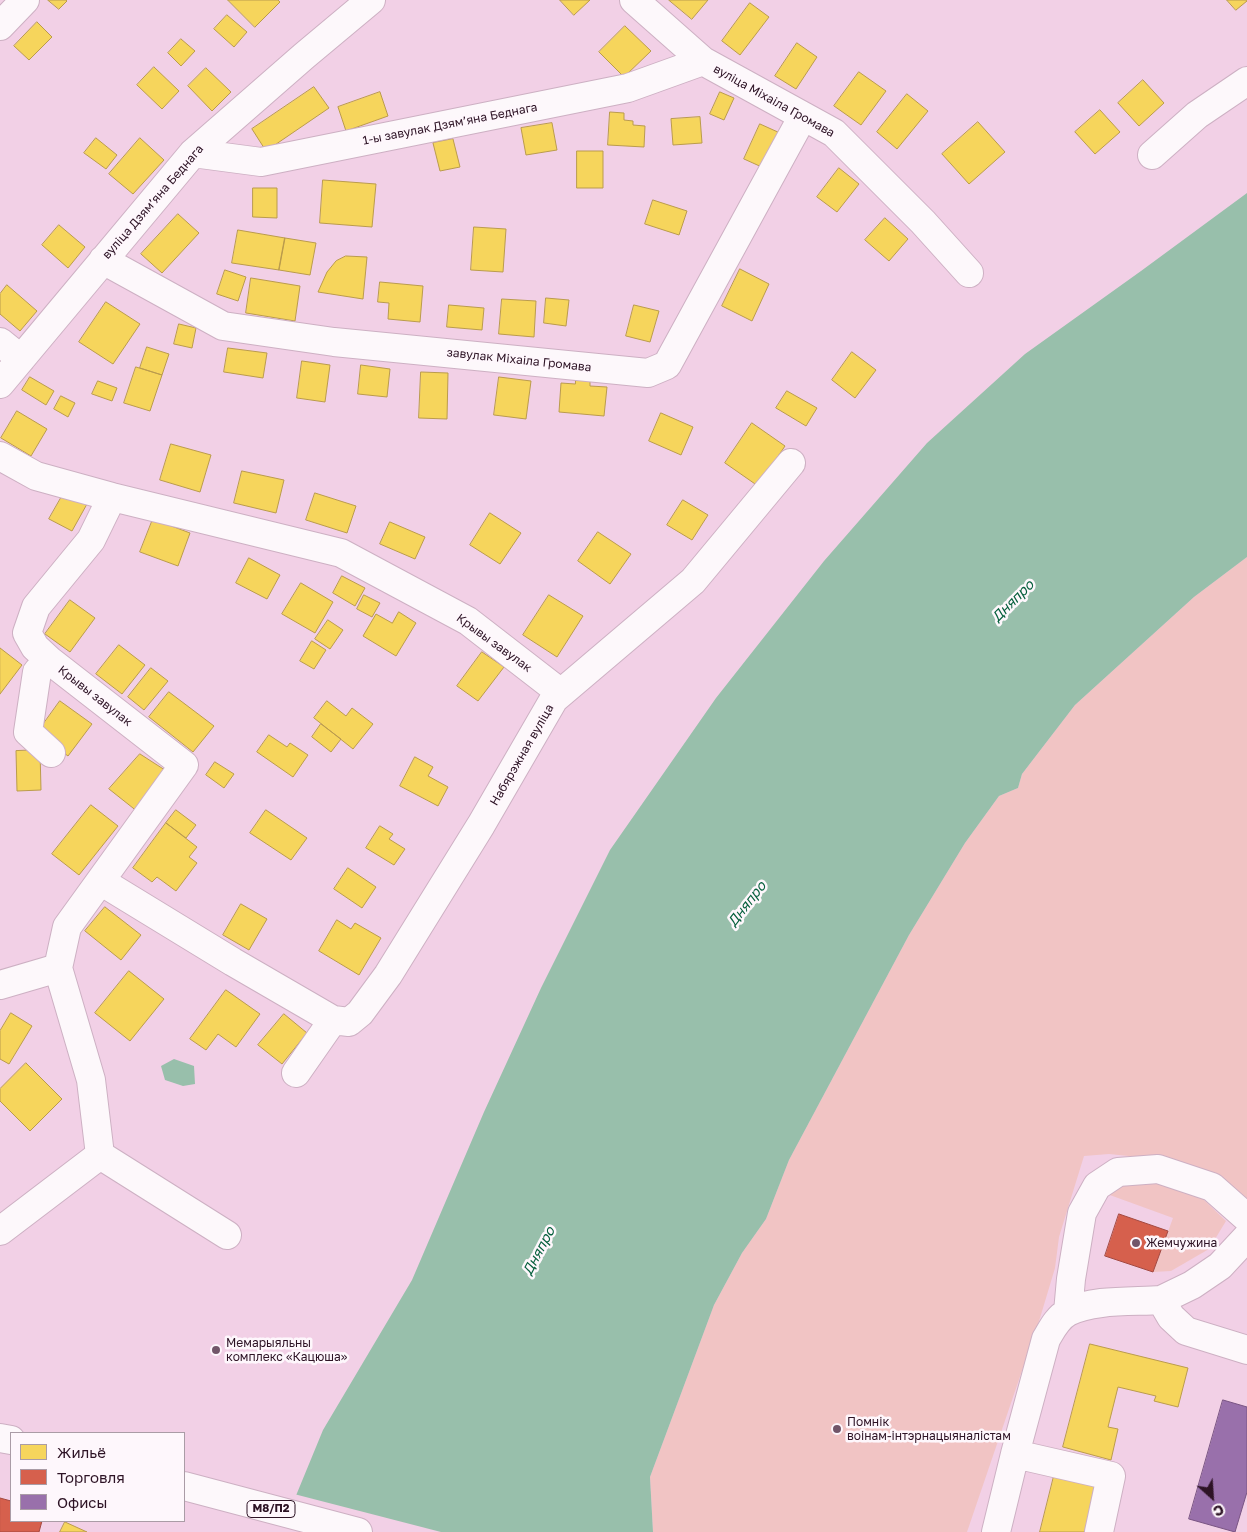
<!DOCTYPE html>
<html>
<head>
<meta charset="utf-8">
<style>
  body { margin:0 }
  #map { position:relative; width:1247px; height:1532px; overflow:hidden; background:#f2d0e6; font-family:"Golos Text",sans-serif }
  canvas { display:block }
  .legend { position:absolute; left:10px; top:1432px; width:175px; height:90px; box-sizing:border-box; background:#fef7fc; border:1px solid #aa9ca6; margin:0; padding:6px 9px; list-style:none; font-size:15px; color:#2d1325 }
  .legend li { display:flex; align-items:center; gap:10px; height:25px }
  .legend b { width:25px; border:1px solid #aa9ca6 }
  .north { position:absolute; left:1187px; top:1472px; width:50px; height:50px; -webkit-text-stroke:4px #fef7fc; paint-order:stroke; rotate:154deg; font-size:14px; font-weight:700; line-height:20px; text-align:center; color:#2d1325 }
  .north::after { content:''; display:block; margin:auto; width:18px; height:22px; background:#2d1325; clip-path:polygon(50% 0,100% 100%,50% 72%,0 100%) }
</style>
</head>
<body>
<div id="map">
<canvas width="1247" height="1532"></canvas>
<ul class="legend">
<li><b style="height:14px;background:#f6d55c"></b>Жильё</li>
<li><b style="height:14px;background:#d6604d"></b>Торговля</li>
<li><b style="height:14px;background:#9970ab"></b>Офисы</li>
</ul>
<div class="north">С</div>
</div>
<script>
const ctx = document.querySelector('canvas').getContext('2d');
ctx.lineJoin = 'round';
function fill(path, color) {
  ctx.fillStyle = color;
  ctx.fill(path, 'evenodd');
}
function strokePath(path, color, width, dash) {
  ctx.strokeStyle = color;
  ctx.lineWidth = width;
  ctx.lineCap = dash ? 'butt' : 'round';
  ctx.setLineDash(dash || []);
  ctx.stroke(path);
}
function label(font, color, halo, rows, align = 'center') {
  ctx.font = font + ' "Golos Text",sans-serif';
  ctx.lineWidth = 5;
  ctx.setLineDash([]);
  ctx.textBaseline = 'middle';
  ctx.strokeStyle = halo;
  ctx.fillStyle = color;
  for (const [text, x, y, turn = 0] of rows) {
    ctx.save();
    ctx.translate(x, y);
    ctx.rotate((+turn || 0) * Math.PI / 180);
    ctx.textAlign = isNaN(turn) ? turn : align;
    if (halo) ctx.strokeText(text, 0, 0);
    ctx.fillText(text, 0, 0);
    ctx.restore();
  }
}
fill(new Path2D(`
  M1247,557V1206L1148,1158L1109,1154L1084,1156L1059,1237L1055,1268L1040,1318L967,1532H653L650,1477L714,1305L742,1253L766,1219L789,1160L909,935L965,843L999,796L1018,788L1022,774L1075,705L1194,597Z
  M1161,1181L1203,1199L1226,1221L1209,1249L1171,1271L1153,1272L1173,1218L1107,1194L1121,1183Z`), '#f1c4c4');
fill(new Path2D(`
  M1247,193V557L1194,597L1075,705L1022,774L1018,788L999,796L965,843L909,935L789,1160L766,1219L742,1253L714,1305L650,1477L653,1532H281L323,1430L412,1280L484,1112L541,988L610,850L716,698L824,561L927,443L1025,354L1141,271Z
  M174,1059L194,1066L195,1084L183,1086L165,1080L161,1066Z`), '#98bfab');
fill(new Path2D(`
  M294,1494L441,1532H279Z`), '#f2d0e6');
const homes = new Path2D(`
  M48,0H66L67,1L59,9Z
  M228,0H278L280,2L255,27Z
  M560,0H590L574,15Z
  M669,0H708L692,19Z
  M1227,0H1247V1L1236,10Z
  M750,3L769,17L740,55L722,41Z
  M227,15L247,32L234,47L214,29Z
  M37,22L52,37L29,60L14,46Z
  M625,26L651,51L624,77L599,52Z
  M181,39L195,51L181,66L168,53Z
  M797,43L817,57L796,89L775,76Z
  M154,67L179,91L162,109L137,85Z
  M206,68L231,92L212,111L188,86Z
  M859,72L886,91L861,125L834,106Z
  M1143,80L1164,103L1139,126L1118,103Z
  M314,87L329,108L266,151L252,129Z
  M380,92L388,116L346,131L338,107Z
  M720,92L734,98L724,120L710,114Z
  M907,94L928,111L897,149L877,132Z
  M1100,110L1120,132L1095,154L1075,132Z
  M610,112L624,113V120L633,121V125L645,126L644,147L608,145Z
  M700,117L702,143L673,145L671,119Z
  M978,122L1005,152L969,184L942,154Z
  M552,123L557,150L526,155L521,128Z
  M760,124L780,133L764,168L744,159Z
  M96,138L117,155L106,169L84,153Z
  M140,138L164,160L133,194L109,174Z
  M453,139L460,167L440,171L433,143Z
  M577,151H603V188H577Z
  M839,168L859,184L837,212L817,197Z
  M323,180L376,184L372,227L320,223Z
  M253,188H277V218L253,217Z
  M653,200L687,211L679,235L645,224Z
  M178,214L199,233L162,273L141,254Z
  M885,218L908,239L889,261L865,240Z
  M59,225L85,247L68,268L42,245Z
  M474,227L506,229L503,272L471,270Z
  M238,230L285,238L279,270L232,263Z
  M285,238L316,243L310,275L279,270Z
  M346,256L367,257L363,299L318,292L327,272L336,261Z
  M740,269L769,284L752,321L722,306Z
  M225,270L246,277L238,301L217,294Z
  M251,278L300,286L295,321L246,313Z
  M380,282L423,286L420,322L388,319L389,303L378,302Z
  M7,285L37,311L20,331L0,314V294Z
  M546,298L569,300L566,326L544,323Z
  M502,299L536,301L534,337L499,334Z
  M106,302L140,324L113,364L79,342Z
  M449,305L484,308L482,330L447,327Z
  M634,305L659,311L650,342L626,336Z
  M179,324L196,328L192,348L174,344Z
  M147,347L169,354L162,375L140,368Z
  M228,348L267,353L263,378L224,372Z
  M852,352L876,370L855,398L832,380Z
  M302,361L330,365L325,402L297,398Z
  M361,365L390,369L387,397L358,394Z
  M136,367L162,375L150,411L124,403Z
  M421,372L448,373L447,419L419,418Z
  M30,377L54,391L46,405L22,390Z
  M499,377L531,381L526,419L494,415Z
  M576,378L590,379V386L607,387L604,416L559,412L561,383L575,384Z
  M98,381L117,388L112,401L92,394Z
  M787,391L817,408L806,426L776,408Z
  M61,396L75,403L68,417L54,409Z
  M17,411L47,429L31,456L1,438Z
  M661,413L693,427L681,455L649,441Z
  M752,423L785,446L758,486L725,463Z
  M171,444L211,455L200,492L160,480Z
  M242,471L284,480L276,513L234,503Z
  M65,491L87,504L72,531L49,519Z
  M315,493L356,506L347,533L306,520Z
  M683,500L708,515L692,540L667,525Z
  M490,513L521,533L500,564L470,545Z
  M153,519L190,533L178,566L140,552Z
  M390,522L425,537L415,559L380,544Z
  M598,532L631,554L610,584L578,561Z
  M249,558L280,575L267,599L236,583Z
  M342,576L365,588L355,606L333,593Z
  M301,583L333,602L315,633L282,614Z
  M364,595L380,603L372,617L357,609Z
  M549,595L583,616L557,657L523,635Z
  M70,600L95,618L70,652L45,634Z
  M399,612L416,623L396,656L363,636L376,614L392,623Z
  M328,620L343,630L330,649L315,639Z
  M312,641L326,650L314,669L300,661Z
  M119,645L145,665L122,694L96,674Z
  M0,648L22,665L0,694Z
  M482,652L504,667L478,701L457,686Z
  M151,668L168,681L144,710L128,697Z
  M169,692L214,726L193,752L149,717Z
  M60,701L92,724L68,756L37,733Z
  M327,701L346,716L352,708L373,724L353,749L314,718Z
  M321,724L341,739L331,752L312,737Z
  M269,735L287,747L290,743L308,755L293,777L257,752Z
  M40,750L41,790L17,791L16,751Z
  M140,754L168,772L138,812L109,789Z
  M415,757L433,767L428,776L448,787L438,806L400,786Z
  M215,762L234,774L224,788L206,775Z
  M91,805L118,826L79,875L52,854Z
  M176,810L196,825L186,838L166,823Z
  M266,810L307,838L291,860L250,833Z
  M166,823L197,847L189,857L197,863L176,891L157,877L152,882L133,868Z
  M380,826L393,834L389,839L405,849L394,865L366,848Z
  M348,868L376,887L362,908L334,889Z
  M241,904L267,919L249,950L223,935Z
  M105,907L141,935L121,960L85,931Z
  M337,920L351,929L355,923L381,938L359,975L319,951Z
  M129,971L164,999L130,1041L95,1013Z
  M226,990L260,1014L236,1047L218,1034L206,1050L190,1039Z
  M11,1013L32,1026L9,1064L0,1059V1031Z
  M284,1014L307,1033L282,1064L258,1045Z
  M26,1063L62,1099L30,1131L0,1101V1089Z
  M1090,1344L1188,1368L1178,1407L1154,1401L1156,1396L1118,1387L1108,1427L1118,1429L1111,1460L1063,1447Z
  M1054,1476L1098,1487L1086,1532H1040Z
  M65,1522L87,1532H60Z`);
fill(homes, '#f6d55c');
strokePath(homes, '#ba9b4c', 1);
const shops = new Path2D(`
  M1119,1214L1168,1231L1153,1272L1105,1256Z
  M0,1498L11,1501V1521H42L39,1532H0Z`);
fill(shops, '#d6604d');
strokePath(shops, '#a34941', 1);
const offices = new Path2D(`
  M1223,1400L1247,1407V1492L1235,1532L1189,1519Z`);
fill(offices, '#9970ab');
strokePath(offices, '#795483', 1);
const minor = new Path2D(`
  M634,0L703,61L834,133L923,222L969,273
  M0,26L25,0
  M193,153L261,162L628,88L703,61
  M1152,155L1197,115L1247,81
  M103,260L223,326L334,342L648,373L667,365L803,116
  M0,342L21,359
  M0,384L193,153L304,56L371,0
  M0,456L36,476L112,497L341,553L468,621L561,693
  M49,660L37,672L28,732L51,753
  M102,882L233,962L333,1020L349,1022L360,1013L388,975L481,825L554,699L693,581L791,463
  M0,985L58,968
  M296,1073L333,1020
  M100,1155L227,1235
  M0,1231L100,1155L91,1080L58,968L67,927L184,765L49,660L35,647L27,633L36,607L91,540L112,497
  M1161,1300L1192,1285L1220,1266L1247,1237
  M1068,1312L1071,1279L1082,1213L1097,1186L1118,1172L1158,1169L1212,1187L1247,1218
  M1015,1454L1111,1476L1099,1532
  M996,1532L1015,1454L1046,1339C1052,1329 1057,1318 1068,1312C1093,1299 1133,1302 1161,1300L1171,1317L1186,1331L1247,1350`);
const major = new Path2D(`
  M0,1438L11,1440
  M184,1486L358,1532`);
strokePath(minor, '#cdb0c3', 30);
strokePath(major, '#cdb0c3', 30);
strokePath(minor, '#fdf8fb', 28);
strokePath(major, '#fdf8fb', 28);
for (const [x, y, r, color] of [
  [1136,1243,5,"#725569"],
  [216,1350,5,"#725569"],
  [837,1429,5,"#725569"]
]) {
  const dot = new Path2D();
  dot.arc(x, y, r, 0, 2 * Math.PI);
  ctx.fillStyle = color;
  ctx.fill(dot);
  strokePath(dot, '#fef7fc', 2);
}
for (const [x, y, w] of [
  [271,1509,48]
]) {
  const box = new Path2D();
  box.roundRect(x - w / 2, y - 8.5, w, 17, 4);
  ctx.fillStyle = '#fef7fc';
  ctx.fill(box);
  strokePath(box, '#2d1325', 1);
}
label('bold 11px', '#2d1325', null, [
  ["М8/П2",271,1509]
]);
label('12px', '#2d1325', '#fef7fc', [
  ["вуліца Міхаіла Громава",774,101,29],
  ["1-ы завулак Дзямʼяна Беднага",450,124,-11],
  ["вуліца Дзямʼяна Беднага",153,202,-49],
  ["завулак Міхаіла Громава",519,360,6],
  ["Крывы завулак",494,643,36],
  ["Крывы завулак",95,696,38],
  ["Набярэжная вуліца",522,755,-60]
]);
label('12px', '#2d1325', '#fef7fc', [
  ["Жемчужина",1146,1243],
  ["Мемарыяльны",226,1343],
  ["комплекс «Кацюша»",226,1357],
  ["Помнік",847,1422],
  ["воінам-інтэрнацыяналістам",847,1436]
], 'left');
label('italic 14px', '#06603d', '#fef7fc', [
  ["Дняпро",1013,601,-45],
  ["Дняпро",747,904,-52],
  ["Дняпро",539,1251,-62]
]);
</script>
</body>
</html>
